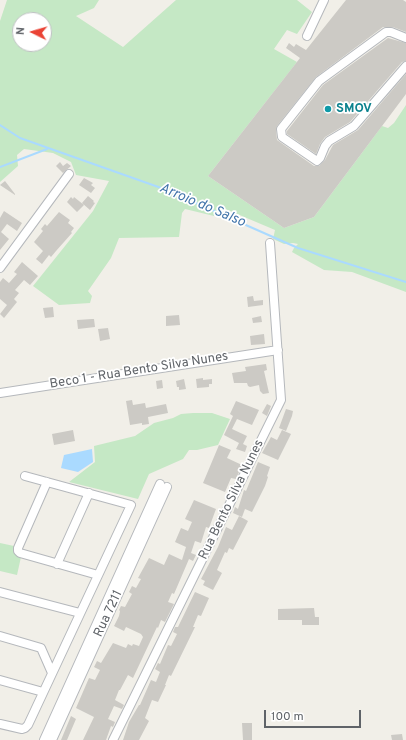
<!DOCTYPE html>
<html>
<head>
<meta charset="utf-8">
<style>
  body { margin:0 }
  #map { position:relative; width:406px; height:740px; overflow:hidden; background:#f1efe8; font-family:Overpass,sans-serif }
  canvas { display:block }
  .north { position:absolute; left:12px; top:12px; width:40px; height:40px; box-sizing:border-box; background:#fff; border:1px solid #bfc1c3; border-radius:50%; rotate:275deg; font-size:11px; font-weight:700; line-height:16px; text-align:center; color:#5f6368 }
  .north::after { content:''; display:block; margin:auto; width:14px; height:18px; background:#ea4335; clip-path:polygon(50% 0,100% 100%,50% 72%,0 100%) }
  .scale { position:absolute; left:264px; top:710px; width:97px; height:18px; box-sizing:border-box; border:2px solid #5f6368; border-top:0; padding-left:5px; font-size:12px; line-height:14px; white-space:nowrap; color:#5f6368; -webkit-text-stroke:3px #fff; paint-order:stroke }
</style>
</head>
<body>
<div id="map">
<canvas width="406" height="740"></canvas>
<div class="north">N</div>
<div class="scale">100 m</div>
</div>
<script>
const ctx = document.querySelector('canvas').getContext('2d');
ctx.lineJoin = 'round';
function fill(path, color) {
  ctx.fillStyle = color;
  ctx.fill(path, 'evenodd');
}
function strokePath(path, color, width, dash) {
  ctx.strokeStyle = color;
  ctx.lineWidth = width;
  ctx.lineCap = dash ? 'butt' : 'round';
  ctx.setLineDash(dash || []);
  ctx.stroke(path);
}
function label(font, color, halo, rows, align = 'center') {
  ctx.font = font + ' Overpass,sans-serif';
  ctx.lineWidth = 3.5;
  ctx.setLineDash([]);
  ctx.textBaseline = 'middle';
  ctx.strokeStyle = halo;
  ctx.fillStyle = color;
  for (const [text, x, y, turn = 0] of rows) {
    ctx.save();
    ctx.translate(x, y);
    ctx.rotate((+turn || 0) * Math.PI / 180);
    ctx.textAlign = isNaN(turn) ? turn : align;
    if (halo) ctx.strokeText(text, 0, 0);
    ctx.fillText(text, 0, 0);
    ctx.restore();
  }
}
fill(new Path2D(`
  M7,0H99L94,8L76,16L123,47L176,0H297L312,12L297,34L287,30L274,49L297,62L208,176L284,228L314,217L382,126L388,128L394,123L406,105V292L352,272L324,270L292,252L294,248L298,244L293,243L284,244L273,239L275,230L223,208L214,216L185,209L182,213L179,237L119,238L111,258L88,291L92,296L90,303L59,305L33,286L93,211L109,181L76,175L71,162L53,153L24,149L17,155L18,166L0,182V21ZM20,20H44V44H20Z
  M193,413H212L230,419L218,445L197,450H189L183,459L149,474L138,499L69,482L95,462L94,446L135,436L154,423L173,418L181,414Z
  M0,543L14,546L21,557L17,575L0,571Z`), '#c5e8c5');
fill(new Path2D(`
  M92,449L93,462L78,472L61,468L64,455Z`), '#aadaff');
strokePath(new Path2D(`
  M0,125L20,138L164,189L298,248L406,282
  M0,167L47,149`), '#aadaff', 2);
fill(new Path2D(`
  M346,0H403L406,2V32L393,27H383L316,77L277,126L276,130L277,140L314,166H319L325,160L333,145L358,130L406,74V94L314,217L284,228L208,176L300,58L286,48L289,43L294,47L296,44L306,50Z
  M388,38L406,43V61L402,62L350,122L325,137L320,144L316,154L287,134V131L323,85Z
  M60,162L63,166L67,163L71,166L63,173L56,166Z
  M84,178L93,183L91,185L95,188L91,193L79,185Z
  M5,181L15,194V195L0,185Z
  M88,196L94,201L93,202L95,203L90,210L82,203Z
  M71,197L73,199L74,197L84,205L77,212L67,202Z
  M4,211L22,223L17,231L7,224L1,232L9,239L0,250V218Z
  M59,212L70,220L68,223L74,228L71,232L72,233L56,251L51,257L49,255L42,264L36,259L43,251L34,242L43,231L41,229L45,224L47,226Z
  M22,262L38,276L30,285L24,280L15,290L19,293L14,299L17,302L4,318L0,314L7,305L0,299V282L3,278L9,283L17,274L14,272Z
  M253,296L254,301L263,300V305L248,307L247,297Z
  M53,307L54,317L45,318L43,308Z
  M179,315L180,325L166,326V316Z
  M261,316L262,322L253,323L252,318Z
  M92,319H94L95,327L78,329L77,320Z
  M108,328L110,339L100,341L98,329Z
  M264,334L265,344L251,345L250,336Z
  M266,364L267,370L264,371L269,393L263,394L260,391L259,385L250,387L248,386L247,383H234L232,373L246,371L245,367Z
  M203,378V380L212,379V384H209V387L197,388L196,379Z
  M184,379L186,389L179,390V387H177L176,381Z
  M162,380L163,388L157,389L156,381Z
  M132,400L133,405L145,403L146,408L166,404L168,413L148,417L149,424L142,425V423L130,425L126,401Z
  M236,401L259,410L252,425L237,419L232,429L247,436L243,444L247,446L245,452L236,449L239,443L224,435L233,416L230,414Z
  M267,404L271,406L267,416L262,413Z
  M286,409L293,411L292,416L286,431L279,428Z
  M73,430L75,441L54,445L52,434Z
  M282,430L291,434L278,460L262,453L271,437L277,440Z
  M219,445L231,450L227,458L242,465L236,479L231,478L225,492L203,483Z
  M258,462L270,467L267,476L268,477L265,486L252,512L245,509L242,517L233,513L235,507L238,509L244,490L246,491Z
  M194,500L216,509L209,528L206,527L201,543L195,541L191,553L196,555L193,561L189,559L174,594L172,593L168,602L174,604L165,622L161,620L158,628L157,627L133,678L128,675L120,690H119L115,700L124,705L122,709L114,706L108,719L115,722L113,727L111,726L106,740H83L94,717L76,708L89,678L95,680L100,670L94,667L97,661L101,663L113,643L126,648L128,644L132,646L133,644L139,646L143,637L141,634L126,627L124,631L114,626L119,616L120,611L119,610L121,606L125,607L132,594L129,592L132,586L136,588L141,579L138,578L149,558L164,565L169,554L182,560L186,547L175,542L181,528L188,531L192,522L185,519Z
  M239,516L248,521L233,550L229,548L227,553L225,552L217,570L222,573L213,590L203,585L205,581L201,579L218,547L226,527L232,530Z
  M195,592L209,598L201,616L198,615L193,627H195L173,672L171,676L169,675L165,685H166L158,702L152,700L145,718L149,721L139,740H123L129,722L139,705H140L151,680L156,682L160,672L155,669L158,663L160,664L168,645L171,646L177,634L173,632L175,627H178Z
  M314,608L315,617H319V625H302V620H278V609Z
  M71,716L76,719L67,740H61Z
  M242,723H252V740H243Z
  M402,734L403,740H392L391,735Z`), '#cccac5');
const minor = new Path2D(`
  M307,36L324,0
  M406,38L391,32H386L319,81L281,129L282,137L317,161L320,158L325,146L329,141L354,126L406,66
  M0,268L69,174
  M0,393L278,350
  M47,482L18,548V551L20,553L98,575
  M57,564L89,493
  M0,592L80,613
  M0,636L41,648L52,673
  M0,680L43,692
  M0,724L22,729L25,728L28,725L131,505L25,476
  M44,740L160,484
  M52,740L167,487
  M113,740L281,400L270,243`);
strokePath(minor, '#b5b8bc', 10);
strokePath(minor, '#fff', 8);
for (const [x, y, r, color] of [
  [328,109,4,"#0f9aa8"]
]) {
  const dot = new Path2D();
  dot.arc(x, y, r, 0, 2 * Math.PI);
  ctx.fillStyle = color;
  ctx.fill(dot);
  strokePath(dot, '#fff', 1.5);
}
label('bold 13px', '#0d838f', '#fff', [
  ["SMOV",336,109]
], 'left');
label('13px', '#5f6368', '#fff', [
  ["Beco 1 - Rua Bento Silva Nunes",139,371,-9],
  ["Rua Bento Silva Nunes",232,500,-64],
  ["Rua 7211",109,614,-65]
]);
label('italic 14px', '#4174aa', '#fff', [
  ["Arroio do Salso",202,206,23]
]);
</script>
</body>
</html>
